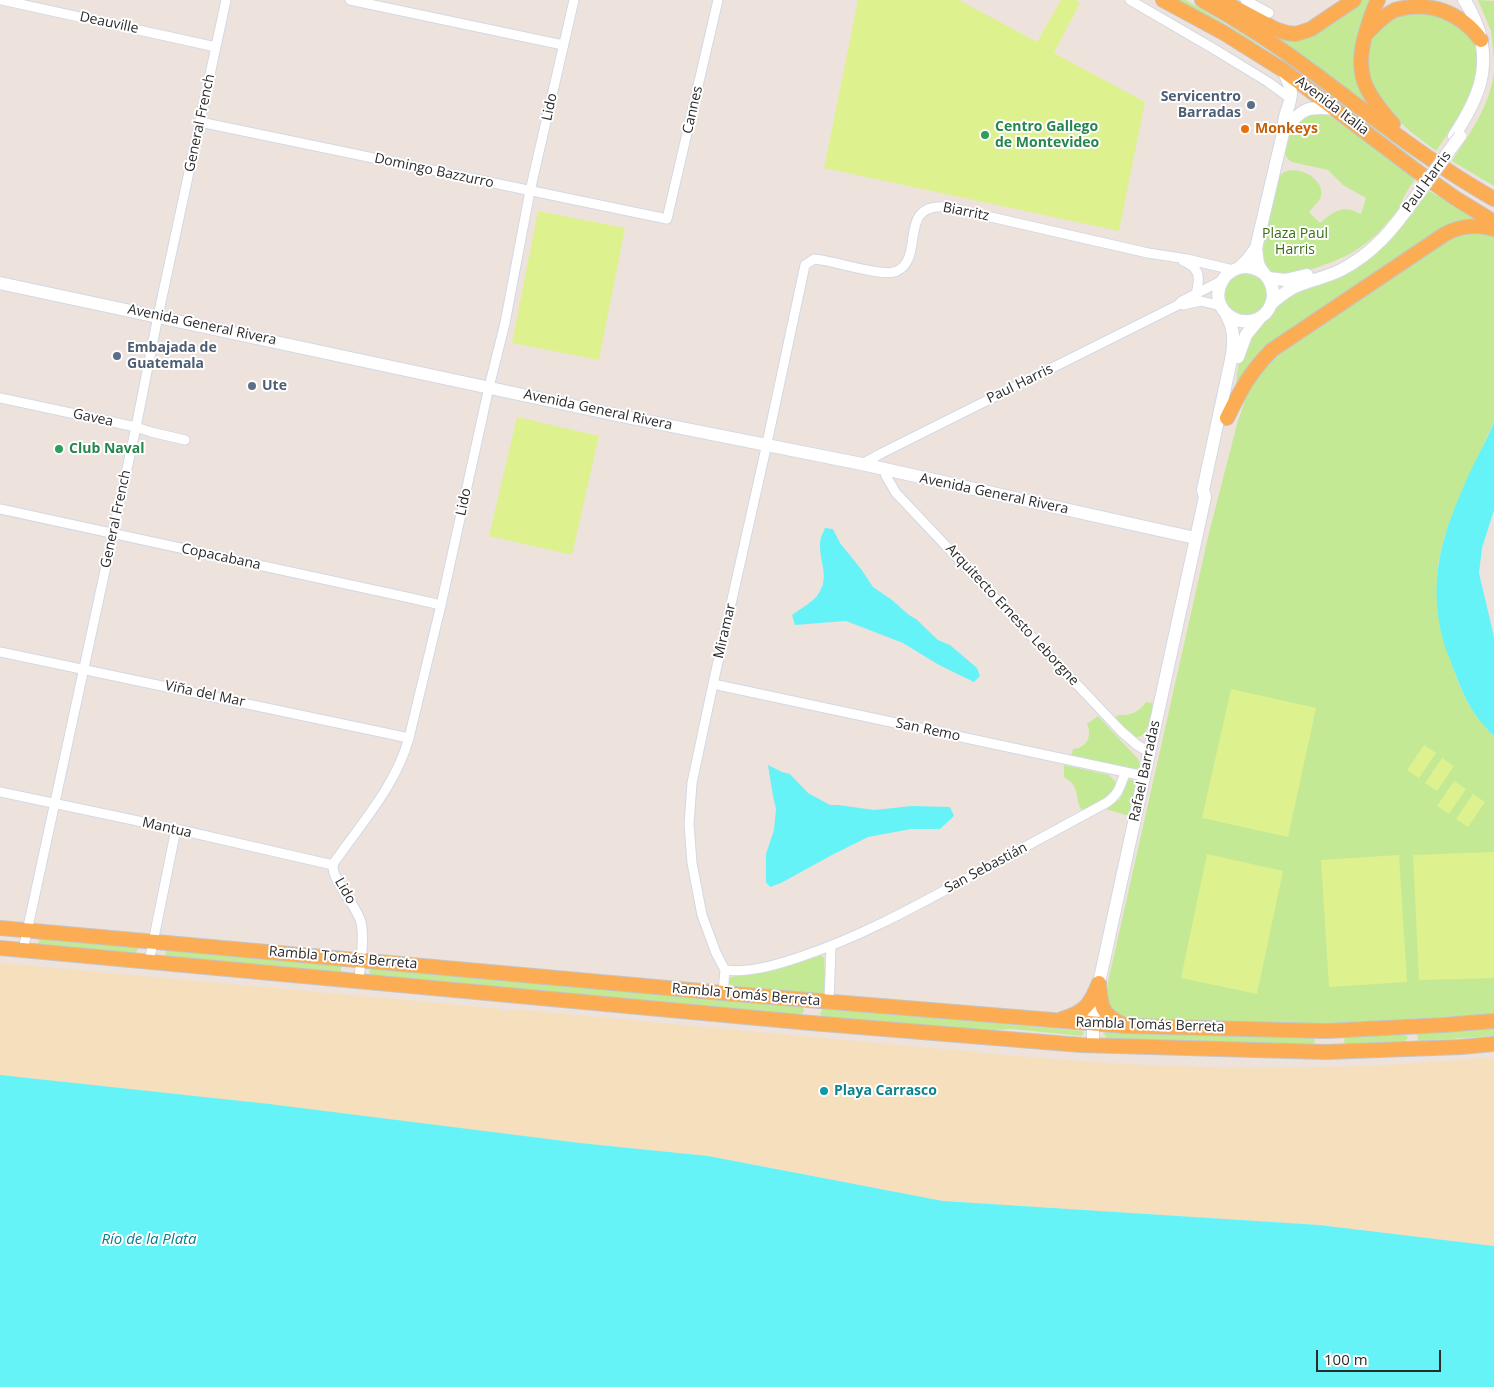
<!DOCTYPE html>
<html>
<head>
<meta charset="utf-8">
<style>
  body { margin:0 }
  #map { position:relative; width:1494px; height:1387px; overflow:hidden; background:#eee2dc; font-family:"Open Sans",sans-serif }
  canvas { display:block }
  .scale { position:absolute; left:1316px; top:1350px; width:125px; height:22px; box-sizing:border-box; border:2px solid #2b2b2b; border-top:0; padding-left:6px; font-size:15px; line-height:18px; white-space:nowrap; color:#2b2b2b; -webkit-text-stroke:4px #fff; paint-order:stroke }
</style>
</head>
<body>
<div id="map">
<canvas width="1494" height="1387"></canvas>
<div class="scale">100 m</div>
</div>
<script>
const ctx = document.querySelector('canvas').getContext('2d');
ctx.lineJoin = 'round';
function fill(path, color) {
  ctx.fillStyle = color;
  ctx.fill(path, 'evenodd');
}
function strokePath(path, color, width, dash) {
  ctx.strokeStyle = color;
  ctx.lineWidth = width;
  ctx.lineCap = dash ? 'butt' : 'round';
  ctx.setLineDash(dash || []);
  ctx.stroke(path);
}
function label(font, color, halo, rows, align = 'center') {
  ctx.font = font + ' "Open Sans",sans-serif';
  ctx.lineWidth = 4;
  ctx.setLineDash([]);
  ctx.textBaseline = 'middle';
  ctx.strokeStyle = halo;
  ctx.fillStyle = color;
  for (const [text, x, y, turn = 0] of rows) {
    ctx.save();
    ctx.translate(x, y);
    ctx.rotate((+turn || 0) * Math.PI / 180);
    ctx.textAlign = isNaN(turn) ? turn : align;
    if (halo) ctx.strokeText(text, 0, 0);
    ctx.fillText(text, 0, 0);
    ctx.restore();
  }
}
fill(new Path2D(`
  M1171,0H1186L1249,38L1303,75L1424,166L1422,168Z
  M1359,0H1373L1364,26L1370,107L1242,15L1283,36Z
  M1478,0L1494,1V60L1491,31Z
  M1443,10L1474,41L1478,62L1472,98L1436,151L1411,132L1389,113L1375,96L1365,60L1373,33L1394,13Z
  M1494,72V186L1452,161C1471,131 1489,108 1494,72Z
  M1324,113L1338,121L1416,178C1410,186 1404,195 1401,204C1397,213 1384,226 1377,234C1368,242 1357,250 1346,256C1330,263 1285,282 1270,271C1264,267 1263,261 1262,254L1278,178C1288,160 1326,176 1321,196C1319,202 1313,207 1309,212L1320,223C1334,211 1343,204 1361,214L1366,198L1343,185L1328,170L1292,162C1282,156 1283,143 1288,133C1292,127 1299,120 1303,114Z
  M1429,191L1438,196H1443L1485,222H1473L1355,289L1236,388L1237,373L1242,349L1281,301L1287,295L1325,280L1412,210L1414,211Z
  M1469,233H1477L1494,237V421L1453,513L1444,538L1438,564L1453,667C1461,694 1474,717 1494,736V1014L1320,1024H1278L1130,1021C1109,1013 1106,1003 1108,982L1209,533L1237,424L1245,400L1256,378L1276,357L1446,241L1456,236Z
  M1225 294a21 21 0 1 1 42 0a21 21 0 1 1-42 0Z
  M1146,702L1153,703C1151,713 1149,743 1132,736C1126,733 1119,724 1114,719L1118,715C1131,716 1139,712 1146,702Z
  M1098,716L1138,759L1140,765L1138,769H1134L1071,756L1073,749C1086,748 1093,737 1087,724Z
  M1064,765L1109,775L1115,781C1117,797 1094,804 1082,811C1073,796 1082,788 1064,777Z
  M1130,779L1134,781L1136,784L1129,816L1106,809L1120,799L1125,783Z
  M40,938L136,946L138,949L135,954L40,946L38,944Z
  M168,949L338,965L341,966V971L340,974L167,958L165,953Z
  M821,955L824,958L826,988V991L822,994L734,986C730,985 729,984 729,980L731,977L770,970Z
  M371,968L799,1006L803,1007L804,1011L801,1016L371,976L369,973Z
  M823,1008L1082,1031L1084,1033L1082,1036L1012,1029L976,1031L824,1018L820,1014Z
  M1494,1026V1036L1418,1041L1417,1033Z
  M1107,1031L1211,1036H1313L1315,1041L1312,1046L1109,1039L1103,1034Z
  M1405,1033L1408,1038L1405,1041L1401,1042L1347,1045L1344,1042L1345,1036Z`), '#c4e994');
fill(new Path2D(`
  M0,963L502,1009V1011H509L510,1009L1017,1056C1120,1065 1224,1070 1327,1067C1383,1066 1439,1062 1494,1057V1246L1319,1225L943,1201L708,1156L580,1143L0,1075Z`), '#f5dfbc');
fill(new Path2D(`
  M858,0H959L1037,42L1061,0H1075L1080,3L1054,53L1145,102L1119,231L824,168Z
  M538,211L625,228L599,360L512,343Z
  M517,417L599,436L572,555L489,536Z
  M1231,689L1316,708L1288,837L1202,818Z
  M1424,745L1436,753L1419,778L1407,770Z
  M1442,758L1454,766L1437,791L1425,783Z
  M1454,781L1466,789L1449,814L1437,806Z
  M1473,794L1485,802L1468,827L1456,819Z
  M1494,852V978L1419,980L1413,855Z
  M1207,854L1283,871L1257,994L1181,978Z
  M1399,855L1407,982L1329,987L1321,860Z`), '#def18f');
fill(new Path2D(`
  M1494,421V510L1482,548L1479,573L1494,637V736C1471,714 1463,695 1452,665C1450,658 1446,651 1444,644C1426,578 1443,532 1470,472C1478,455 1488,438 1494,421Z
  M825,528L833,529L840,543L861,569L873,587L892,600L909,615L916,619L938,640L950,645L977,668L980,676L974,682L939,665L903,643L846,621L795,625L792,615C800,609 811,603 817,596C831,577 819,563 820,543C820,538 823,533 825,528Z
  M768,765L782,772L790,774L808,793L830,805H838L874,810L912,806L950,807L954,816L940,829H911L868,837L832,855L781,883L770,887L766,882V854L774,830L776,809L773,796Z
  M0,1075L269,1104L580,1143L708,1156L943,1201L1319,1225L1494,1246V1387H0Z`), '#66f3f8');
const street = new Path2D(`
  M2,0L216,47
  M350,0L563,45
  M1130,0L1214,49L1268,82L1290,98
  M1245,0L1269,13
  M200,122L667,219L718,0
  M1183,261C1201,268 1200,278 1196,294
  M1183,305L1201,301L1221,306
  M0,398L136,427L151,432L185,440
  M862,464L882,453L1178,305L1182,301L1221,281
  M885,470L886,476L896,493L1121,731L1137,745L1149,752
  M0,509L406,597L441,605
  M0,652L409,738
  M713,684L1144,776
  M0,792L176,829L333,865
  M23,950L136,427L158,316L226,0
  M149,962L176,829
  M725,970C750,973 776,965 800,957C857,938 909,910 962,881C1010,855 1058,829 1106,803C1119,794 1120,787 1125,773
  M359,981C360,962 365,941 361,922C357,906 333,882 333,867C333,863 336,860 338,857C365,819 396,784 409,738L441,605L489,387L505,323L530,191L574,0
  M723,993L725,970L716,953L702,915L692,863L689,824L692,783L713,684L764,457L805,265L814,259C832,260 884,278 897,271C926,257 896,202 947,207L1148,253L1187,259L1233,270
  M829,1002L831,947`);
const secondary = new Path2D(`
  M1284,129C1303,108 1308,106 1335,109
  M1454,136C1476,102 1491,72 1479,31C1475,20 1471,9 1464,0
  M1256,248C1257,254 1257,261 1259,266C1262,272 1267,276 1270,282C1277,296 1271,314 1255,320C1248,322 1240,322 1233,318C1200,301 1228,250 1263,273
  M1240,267L1248,259L1256,248L1284,129C1282,116 1291,106 1291,93C1291,85 1286,77 1283,70
  M1268,278L1285,280L1307,275
  M0,283L621,416L862,464L1195,538
  M1272,303C1280,296 1287,290 1297,286C1312,280 1327,277 1341,270C1374,253 1394,228 1415,198
  M1238,357L1246,335L1259,319
  M1093,1045V1024L1099,983L1205,497L1203,490L1232,355C1234,339 1234,328 1226,314`);
const primary = new Path2D(`
  M1163,0L1224,33L1283,70L1414,169L1455,198L1494,222
  M1202,0C1241,22 1278,46 1314,73C1372,116 1430,163 1494,199
  M1220,0L1275,29L1287,33L1296,34L1311,29L1354,0
  M1378,0C1373,9 1370,19 1367,29C1353,72 1364,92 1393,124
  M1368,32C1376,24 1384,15 1395,10C1430,0 1461,13 1481,40
  M1227,418C1241,390 1249,373 1272,350L1445,234C1460,226 1478,224 1494,229
  M0,928L723,993L1125,1026L1326,1031L1443,1025L1494,1021
  M0,948L811,1023L1081,1045L1326,1052L1461,1047L1494,1044
  M1099,984C1101,1006 1101,1014 1122,1024
  M1062,1019C1085,1012 1090,1005 1099,983`);
strokePath(street, '#d1d9e5', 11);
strokePath(secondary, '#d1d9e5', 14);
strokePath(primary, '#c4c4c4', 16);
strokePath(street, '#fff', 9);
strokePath(secondary, '#fff', 12);
strokePath(primary, '#fcad53', 14);
const secondaryBridge = new Path2D(`
  M1415,198L1460,136`);
strokePath(secondaryBridge, '#d1d9e5', 14, []);
strokePath(secondaryBridge, '#fff', 12);
for (const [x, y, r, color] of [
  [1251,105,5,"#5c6f8a"],
  [1245,129,5,"#e8710a"],
  [985,135,5,"#2e9e5b"],
  [117,356,5,"#5c6f8a"],
  [252,386,5,"#5c6f8a"],
  [59,449,5,"#2e9e5b"],
  [824,1091,5,"#0f9aa8"]
]) {
  const dot = new Path2D();
  dot.arc(x, y, r, 0, 2 * Math.PI);
  ctx.fillStyle = color;
  ctx.fill(dot);
  strokePath(dot, '#fff', 2);
}
label('14px', '#2b2b2b', '#fff', [
  ["Deauville",109,23,12],
  ["Avenida Italia",1332,106,37],
  ["Lido",550,107,-78],
  ["Cannes",693,110,-77],
  ["General French",200,123,-78],
  ["Domingo Bazzurro",434,171,12],
  ["Paul Harris",1427,182,-54],
  ["Biarritz",966,212,11],
  ["Avenida General Rivera",202,325,12],
  ["Paul Harris",1020,384,-26],
  ["Avenida General Rivera",598,410,12],
  ["Gavea",93,418,12],
  ["Avenida General Rivera",994,494,12],
  ["Lido",464,502,-78],
  ["General French",116,519,-78],
  ["Copacabana",221,557,12],
  ["Arquitecto Ernesto Leborgne",1012,615,47],
  ["Miramar",725,631,-77],
  ["Viña del Mar",205,694,12],
  ["San Remo",928,730,12],
  ["Rafael Barradas",1145,771,-78],
  ["Mantua",167,828,13],
  ["San Sebastián",986,868,-28],
  ["Lido",345,891,60],
  ["Rambla Tomás Berreta",343,958,5],
  ["Rambla Tomás Berreta",746,995,5],
  ["Rambla Tomás Berreta",1150,1025,2]
]);
label('bold 14px', '#4e5e75', '#fff', [
  ["Servicentro",1241,97,"right"],
  ["Barradas",1241,113,"right"],
  ["Embajada de",127,348],
  ["Guatemala",127,364],
  ["Ute",262,386]
], 'left');
label('bold 14px', '#27864d', '#fff', [
  ["Centro Gallego",995,127],
  ["de Montevideo",995,143],
  ["Club Naval",69,449]
], 'left');
label('bold 14px', '#c56008', '#fff', [
  ["Monkeys",1255,129]
], 'left');
label('14px', '#3c6e14', '#fff', [
  ["Plaza Paul",1295,234],
  ["Harris",1295,250]
]);
label('bold 14px', '#0d838f', '#fff', [
  ["Playa Carrasco",834,1091]
], 'left');
label('italic 15px', '#058090', '#fff', [
  ["Río de la Plata",149,1240]
]);
</script>
</body>
</html>
